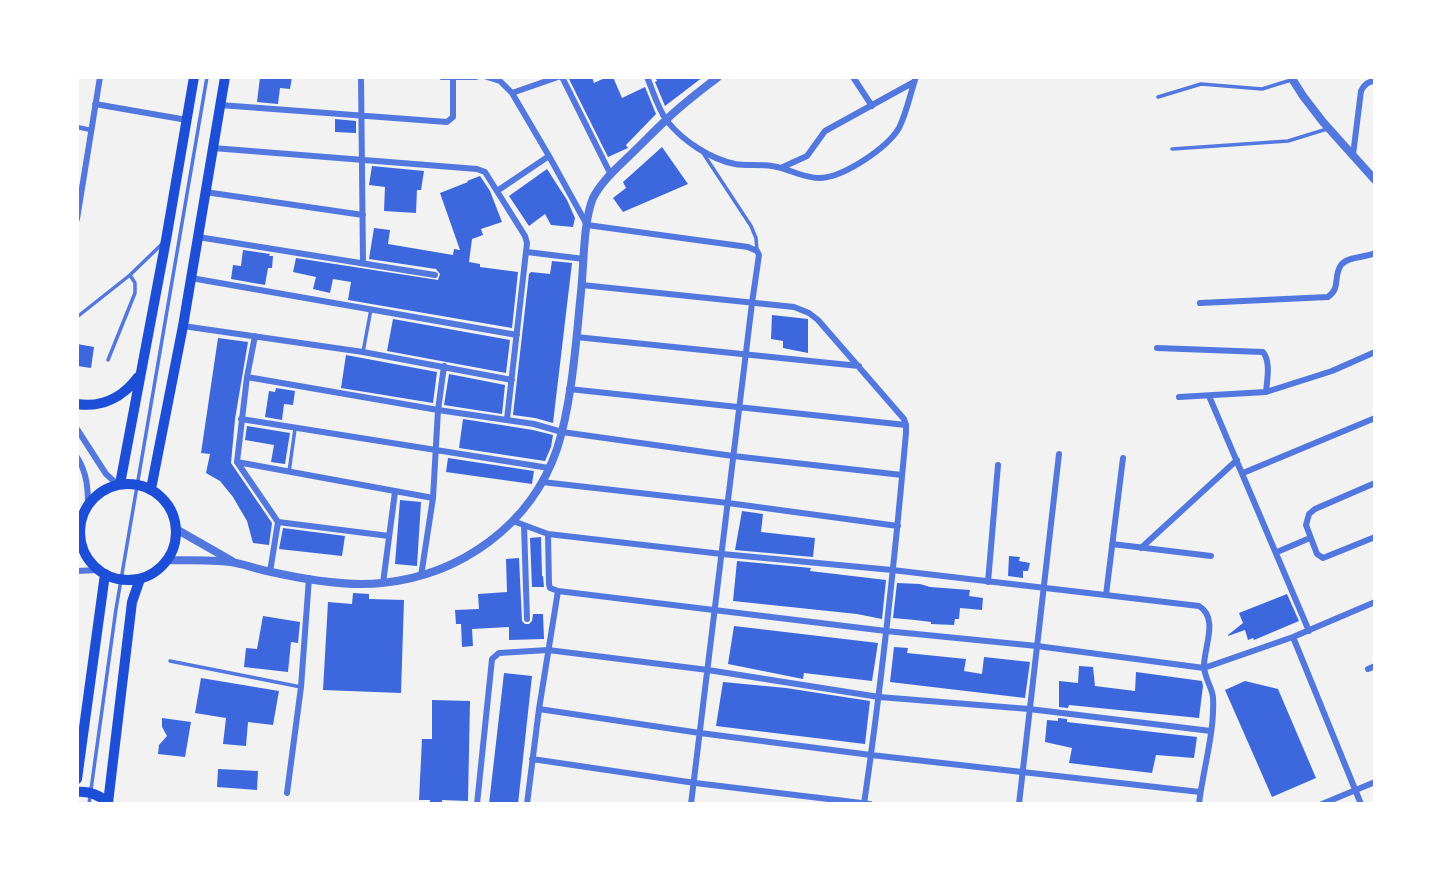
<!DOCTYPE html>
<html>
<head>
<meta charset="utf-8">
<style>
  body { margin:0 }
  #map { position:relative; width:1452px; height:881px; overflow:hidden; background:#f2f2f2; font-family:"Work Sans",sans-serif }
  canvas { display:block }
  .frame { position:absolute; inset:0; border:79px solid #fff; pointer-events:none }
</style>
</head>
<body>
<div id="map">
<canvas width="1452" height="881"></canvas>
<div class="frame"></div>
</div>
<script>
const ctx = document.querySelector('canvas').getContext('2d');
ctx.lineJoin = 'round';
function fill(path, color) {
  ctx.fillStyle = color;
  ctx.fill(path, 'evenodd');
}
function strokePath(path, color, width, dash) {
  ctx.strokeStyle = color;
  ctx.lineWidth = width;
  ctx.lineCap = dash ? 'butt' : 'round';
  ctx.setLineDash(dash || []);
  ctx.stroke(path);
}
fill(new Path2D(`
  M260,77H292L290,89L280,88L278,104L257,102Z
  M568,77H592L594,83L607,77H613L622,98L645,87L656,114L626,145L628,148L608,157Z
  M655,77H703L665,106L655,82L657,81Z
  M335,119L356,121V133L335,132Z
  M662,147L688,184L623,212L613,198L626,188L623,182Z
  M372,166L424,171L421,190H417L416,213L384,211L385,187L369,185Z
  M547,169L567,200L575,218L573,227L551,225L545,214L529,226L509,196Z
  M480,176L490,191L502,222L481,229L483,235L472,239L469,262L480,264V267L518,272L512,328L348,300L351,282L333,279L330,293L313,289L316,277L293,272L296,258L438,280L440,274L436,269L369,259L374,228L390,230L388,244L453,255L454,249L460,250L440,193L468,182L467,181Z
  M243,250L270,254L269,256H273L272,268H268L265,285L231,279L233,265L241,266Z
  M552,261L572,263L553,423L535,418L513,415L529,274L531,272L550,274Z
  M772,315L808,319V353L783,348V341L771,339Z
  M393,319L510,340L506,373L387,351Z
  M218,338L248,342L235,419L231,463L272,523L269,545L253,543L247,521L233,497L220,481L206,473L210,454L201,453Z
  M77,344L94,347L91,368L77,366Z
  M346,355L437,372L433,403L341,388Z
  M449,374L505,385L502,414L444,405Z
  M276,388L295,391L293,405L284,404L282,420L265,417L269,391L275,392Z
  M463,419L533,430L553,435L551,447L545,461L459,448Z
  M247,426L290,433L285,464L271,462L274,445L245,440Z
  M448,458L534,471L532,484L446,472Z
  M400,500L421,502L417,566L395,564Z
  M742,511L763,514L761,532L815,538L813,557L735,550Z
  M283,528L345,536L342,556L279,549Z
  M541,537L542,576H543L544,587H532L530,538Z
  M1009,556L1020,557L1019,561L1030,563L1028,571H1023V578L1008,576Z
  M519,558L522,621L525,624H529L532,621L533,614H543L544,639L509,640V627L472,629L473,646L462,647L461,624H456L455,610L479,609L478,594L507,592L506,559Z
  M737,561L811,568L810,571L886,580L882,619L857,614L733,601Z
  M897,583L920,584L930,587L970,590L969,596L983,598L982,610L960,608L959,619H955L954,625L931,624V622L915,620L893,618Z
  M353,593L369,594V599L404,600L401,693L323,690L328,602L352,604Z
  M1287,594L1299,621L1254,640L1253,638L1248,640L1245,630L1228,636V635L1243,623L1239,613Z
  M263,616L300,622L298,643L291,642L288,672L244,667L246,648L257,649Z
  M734,626L878,643L872,681L804,673L803,679L728,664Z
  M894,647L908,648L907,653L966,659L964,671L982,674L984,657L1030,662L1025,698L890,682Z
  M1079,666L1093,667L1095,686L1135,691L1136,672L1202,681L1203,686L1199,718L1069,705L1068,708L1059,707V681L1078,683Z
  M504,673L532,676L518,804H489Z
  M201,678L279,691L273,725L248,722L246,746L223,744L226,718L195,713Z
  M1245,681L1278,689L1316,778L1272,797L1225,690Z
  M723,682L786,688L870,701L865,744L716,726Z
  M432,700L470,701L468,801L442,800V804H430V800H419L422,739H432Z
  M162,718L191,722L185,757L158,754L159,745L167,736L162,727Z
  M1058,718L1067,719V722L1197,737L1194,758L1156,755L1152,773L1069,763L1072,748L1045,742L1047,720L1058,721Z
  M218,769L258,771L257,790L217,787Z`), '#3d67dc');
strokePath(new Path2D(`
  M1158,97L1201,84L1262,89L1291,80
  M1172,149L1288,141L1327,129
  M703,153L751,226L756,238L757,251
  M77,317L130,275L163,243
  M363,352L371,309
  M108,360L135,293V283L130,275
  M289,472L295,429
  M170,661L301,687
  M89,804L116,609L207,77`), '#5277de', 3.5);
strokePath(new Path2D(`
  M77,127L91,130`), '#5277de', 4.5);
strokePath(new Path2D(`
  M361,77L363,263
  M442,77H476
  M487,77L500,81L512,93L549,156L587,225L748,247L757,251L759,255L752,303L691,804
  M562,77L611,175
  M647,77C653,91 658,109 667,121C683,141 710,159 735,164C747,166 760,164 772,166C788,168 802,178 819,178C843,178 887,148 899,128C907,112 910,94 916,77
  M853,77L872,106
  M512,93L558,77
  M95,104L187,120
  M220,105L447,122L453,117V78
  M213,148L477,169L485,172L525,236L527,243L507,419
  M1353,155L1361,91C1364,85 1368,81 1375,81
  M783,167L807,156L825,131L914,82
  M497,191L549,156
  M205,192L363,215
  M77,219L100,77
  M198,237L435,275
  M527,252L584,259
  M191,278L517,335
  M582,285L794,307L809,313L818,320L904,419L906,425V433C895,557 882,681 864,804
  M1200,303L1328,297C1341,288 1333,276 1341,265C1348,256 1365,258 1375,253
  M183,326L363,352L512,380
  M255,336L247,377L237,462L278,522L270,572
  M576,337L859,366
  M1157,348L1263,352C1271,362 1267,380 1266,392
  M247,377L438,410L534,424L562,432L733,456L902,475
  M569,389L906,425
  M1209,396L1309,631
  M1179,397L1266,392L1332,371L1375,352
  M241,419L549,468
  M77,429L106,474L118,485
  M77,457C87,473 88,488 88,506
  M237,462L433,498
  M1243,473L1375,418
  M542,482L728,503L898,526
  M1375,483L1315,509L1309,514L1306,525L1317,554L1323,558L1375,537
  M513,521L548,534L722,554L892,570L1199,606C1219,618 1204,647 1204,666C1204,677 1212,687 1213,697C1215,732 1203,769 1199,804
  M278,522L389,536
  M524,525L527,619
  M548,534L549,584L550,588L558,591L886,631L1037,646L1204,668L1293,637L1375,602
  M1112,544L1211,556
  M1141,548L1237,460
  M77,549L81,541
  M1277,552L1310,538
  M77,571L98,570
  M421,576L433,498L438,410L444,366
  M988,582L998,465
  M383,583L395,492
  M1106,595L1123,458
  M1293,637L1361,804
  M1368,669L1375,666
  M539,709L700,733L871,755L1200,792
  M532,759L695,783L870,804
  M287,793L301,687L309,578
  M477,804L492,659L499,653L548,650L708,670L879,697L1029,709L1211,731
  M527,804L539,709L558,591
  M1019,804L1059,454
  M1322,804L1375,782`), '#5277de', 6);
strokePath(new Path2D(`
  M1291,77L1303,96L1323,122L1375,180
  M176,529L232,561
  M168,560C190,561 214,559 236,563C247,565 257,569 267,571C302,579 346,587 382,583C461,575 531,525 557,449C572,403 576,341 581,292C584,266 583,222 593,198C601,182 615,170 627,158C640,146 652,133 665,121C681,105 700,91 718,77`), '#5277de', 8);
strokePath(new Path2D(`
  M77,404C102,408 123,397 138,377
  M80 532a48 48 0 1 1 96 0a48 48 0 1 1-96 0Z
  M120,484L166,240L194,77
  M151,489L183,326L225,77
  M77,779L105,574
  M77,792C90,791 100,795 109,804
  M108,803L132,602L140,579`), '#1d4ed8', 10);
</script>
</body>
</html>
